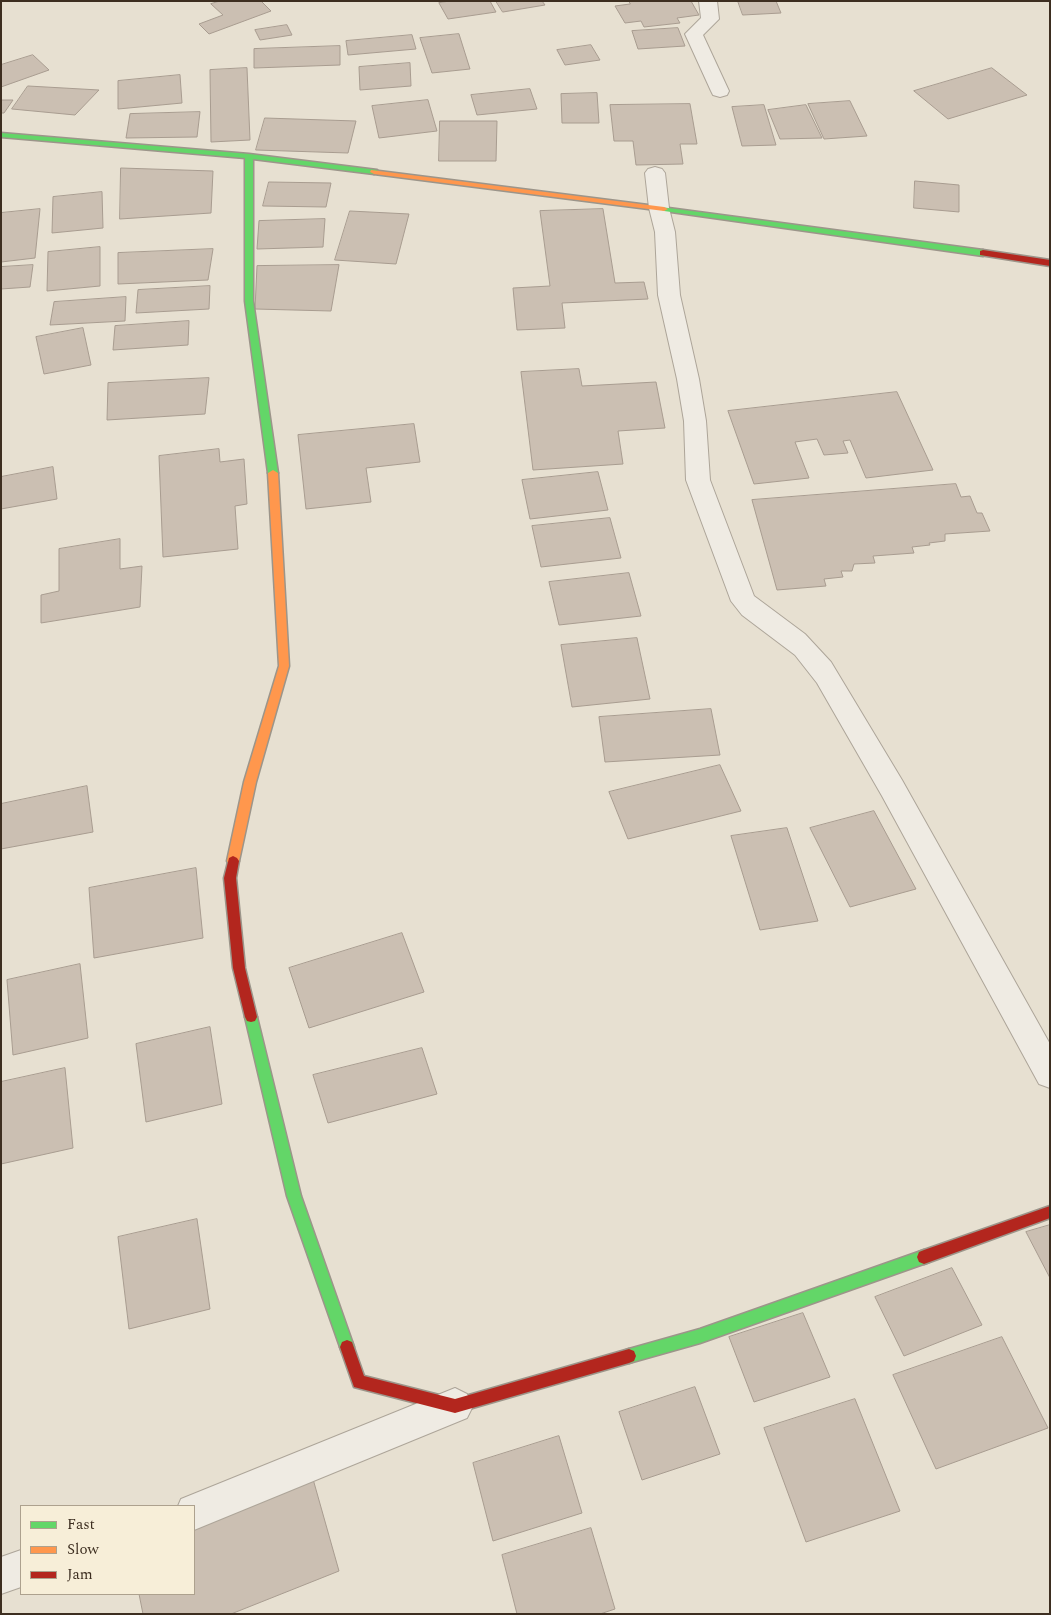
<!DOCTYPE html>
<html>
<head>
<meta charset="utf-8">
<style>
  body { margin:0 }
  #map { position:relative; width:1051px; height:1615px; overflow:hidden; background:#e7e0d1; font-family:Spectral,serif }
  canvas { display:block }
  .frame { position:absolute; inset:0; border:2px solid #3d2e20; pointer-events:none }
  .legend { position:absolute; left:20px; top:1505px; width:175px; height:90px; box-sizing:border-box; background:#f7eed8; border:1px solid #ada18e; margin:0; padding:6px 9px; list-style:none; font-size:15px; color:#3d2e20 }
  .legend li { display:flex; align-items:center; gap:10px; height:25px }
  .legend b { width:25px; border:1px solid #ada18e }
</style>
</head>
<body>
<div id="map">
<canvas width="1051" height="1615"></canvas>
<div class="frame"></div>
<ul class="legend">
<li><b style="height:6px;background:#63d668"></b>Fast</li>
<li><b style="height:6px;background:#ff974d"></b>Slow</li>
<li><b style="height:6px;background:#b3261e"></b>Jam</li>
</ul>
</div>
<script>
const ctx = document.querySelector('canvas').getContext('2d');
ctx.lineJoin = 'round';
function fill(path, color) {
  ctx.fillStyle = color;
  ctx.fill(path, 'evenodd');
}
function strokePath(path, color, width, dash) {
  ctx.strokeStyle = color;
  ctx.lineWidth = width;
  ctx.lineCap = dash ? 'butt' : 'round';
  ctx.setLineDash(dash || []);
  ctx.stroke(path);
}
const building = new Path2D(`
  M220,1H261L271,11L209,34L199,24L223,15L211,4Z
  M450,1H490L496,12L448,19L439,3Z
  M496,1H542L545,5L503,12Z
  M629,1H691L699,15L677,18L680,23L644,27L641,21L625,23L615,6L630,4Z
  M738,1H776L781,13L743,15Z
  M287,25L292,35L260,40L255,30Z
  M678,28L685,46L638,49L632,31Z
  M459,34L470,69L432,73L420,38Z
  M412,35L416,49L348,55L346,41Z
  M591,45L600,60L565,65L557,50Z
  M340,46V65L254,68V49Z
  M33,55L49,70L1,87V65Z
  M410,63L411,86L360,90L359,67Z
  M247,68L250,140L211,142L210,70Z
  M992,68L1027,95L948,119L914,91Z
  M180,75L182,103L118,109V81Z
  M28,86L99,90L75,115L12,109Z
  M530,89L537,109L477,115L471,95Z
  M597,93L599,123H562L561,94Z
  M1,100H13L4,113H1Z
  M428,100L437,131L379,138L372,106Z
  M850,101L867,136L824,139L808,104Z
  M690,104L697,144H680L683,164L636,165L633,141H614L610,105Z
  M764,105L776,145L742,146L732,107Z
  M806,105L822,138L780,139L768,110Z
  M200,112L197,137L126,138L130,114Z
  M265,118L356,121L348,153L256,150Z
  M440,121H497L496,161H439Z
  M121,168L213,171L211,213L120,219Z
  M915,181L959,185V212L914,208Z
  M269,182L331,183L326,207L263,206Z
  M102,192L103,228L52,233L53,197Z
  M40,209L35,258L1,262V213Z
  M603,209L615,283L644,282L648,299L562,303L565,328L517,330L513,288L550,286L540,211Z
  M350,211L409,214L396,264L335,260Z
  M325,219L323,247L257,249L259,221Z
  M100,247V286L47,291L48,252Z
  M213,249L208,280L118,284V253Z
  M33,265L30,287L1,289V267Z
  M339,265L331,311L255,309L257,266Z
  M210,286L209,309L136,313L138,290Z
  M126,297L125,321L50,325L54,302Z
  M189,321L188,345L113,350L115,326Z
  M83,328L91,365L44,374L36,337Z
  M579,369L582,386L656,382L665,428L618,431L623,464L533,470L521,372Z
  M209,378L205,414L107,420L108,383Z
  M897,392L933,470L866,478L850,440L843,441L848,453L824,455L817,439L795,442L809,478L754,484L728,411Z
  M414,424L420,462L366,468L371,502L306,509L298,435Z
  M219,449L220,462L244,459L247,504L235,506L238,549L163,557L159,456Z
  M53,467L57,499L1,509V477Z
  M598,472L608,510L530,519L522,480Z
  M956,484L961,497L970,496L977,513H982L990,531L945,534V541L929,543L930,545L912,547L914,553L873,556L875,563L854,564L852,571H841L843,577L824,579L826,586L777,590L752,500Z
  M610,518L621,558L541,567L532,526Z
  M120,539V569L142,566L140,607L41,623V595L59,591V549Z
  M629,573L641,616L559,625L549,582Z
  M637,638L650,699L572,707L561,645Z
  M711,709L720,755L605,762L599,717Z
  M720,765L741,811L628,839L609,792Z
  M87,786L93,832L1,849V804Z
  M874,811L916,889L850,907L810,828Z
  M787,828L818,921L760,930L731,836Z
  M196,868L203,938L94,958L89,888Z
  M402,933L424,992L309,1028L289,968Z
  M80,964L88,1038L13,1055L7,980Z
  M210,1027L222,1104L146,1122L136,1044Z
  M422,1048L437,1094L328,1123L313,1075Z
  M65,1068L73,1148L1,1164V1082Z
  M197,1219L210,1309L129,1329L118,1237Z
  M1050,1225V1278L1026,1232Z
  M952,1268L982,1325L904,1356L875,1297Z
  M803,1313L830,1377L754,1402L729,1337Z
  M1002,1337L1048,1428L936,1469L893,1375Z
  M695,1387L720,1454L642,1480L619,1412Z
  M855,1399L900,1511L806,1542L764,1428Z
  M559,1436L582,1513L493,1541L473,1463Z
  M313,1479L339,1571L231,1614H143L139,1594H194V1523Z
  M591,1528L615,1609L600,1614H517L502,1555Z`);
fill(building, '#cbbfb2');
strokePath(building, '#a89c90', 1);
const street = new Path2D(`
  M699,1H717L719,19L703,35L729,91L727,95L720,97L713,95L711,91L685,34L701,18Z
  M655,167L662,169L665,173L669,208L675,232L680,295L699,379L706,421L710,480L754,596L805,634L831,662L902,780L1050,1044V1088L1039,1084L882,796L817,683L795,655L742,615L731,601L686,480L684,421L677,379L658,295L655,232L649,208L645,173L648,169Z
  M455,1388L467,1394L473,1406L467,1418L194,1530V1506H178L181,1499Z
  M21,1550V1587L1,1594V1557Z`);
const fast = new Path2D(`
  M1,133L249,154L377,170L378,172L374,174L253,159V301L278,473L276,475H270L268,473L245,301V158L1,137Z
  M661,207L983,250L987,253L983,256L664,211L660,209Z
  M251,1012L255,1013L257,1017L301,1196L354,1347L352,1352L347,1354L342,1352L340,1347L287,1196L245,1017L247,1013Z
  M924,1250L929,1252L931,1257L929,1262L700,1343L629,1363L624,1361L622,1356L624,1351L629,1349L700,1329Z`);
const slow = new Path2D(`
  M371,170L664,207L668,209L664,211L374,174L370,172Z
  M273,470L278,473L289,666L256,782L239,861L237,864H229L227,861L244,782L279,666L268,473Z`);
const jam = new Path2D(`
  M983,250L1050,260V266L980,255V251Z
  M233,856L237,858L239,861L236,878L245,968L257,1017L255,1021L251,1022L247,1021L245,1017L233,968L224,878L229,858Z
  M1050,1206V1218L924,1264L919,1262L917,1257L919,1252L924,1250Z
  M347,1340L352,1342L364,1376L455,1399L629,1349L634,1351L636,1356L634,1361L629,1363L455,1413L354,1387L340,1347L342,1342Z`);
strokePath(street, '#ada599', 2);
strokePath(fast, '#9c958a', 3);
strokePath(slow, '#9c958a', 3);
strokePath(jam, '#9c958a', 3);
fill(street, '#efebe3');
fill(fast, '#63d668');
fill(slow, '#ff974d');
fill(jam, '#b3261e');
</script>
</body>
</html>
